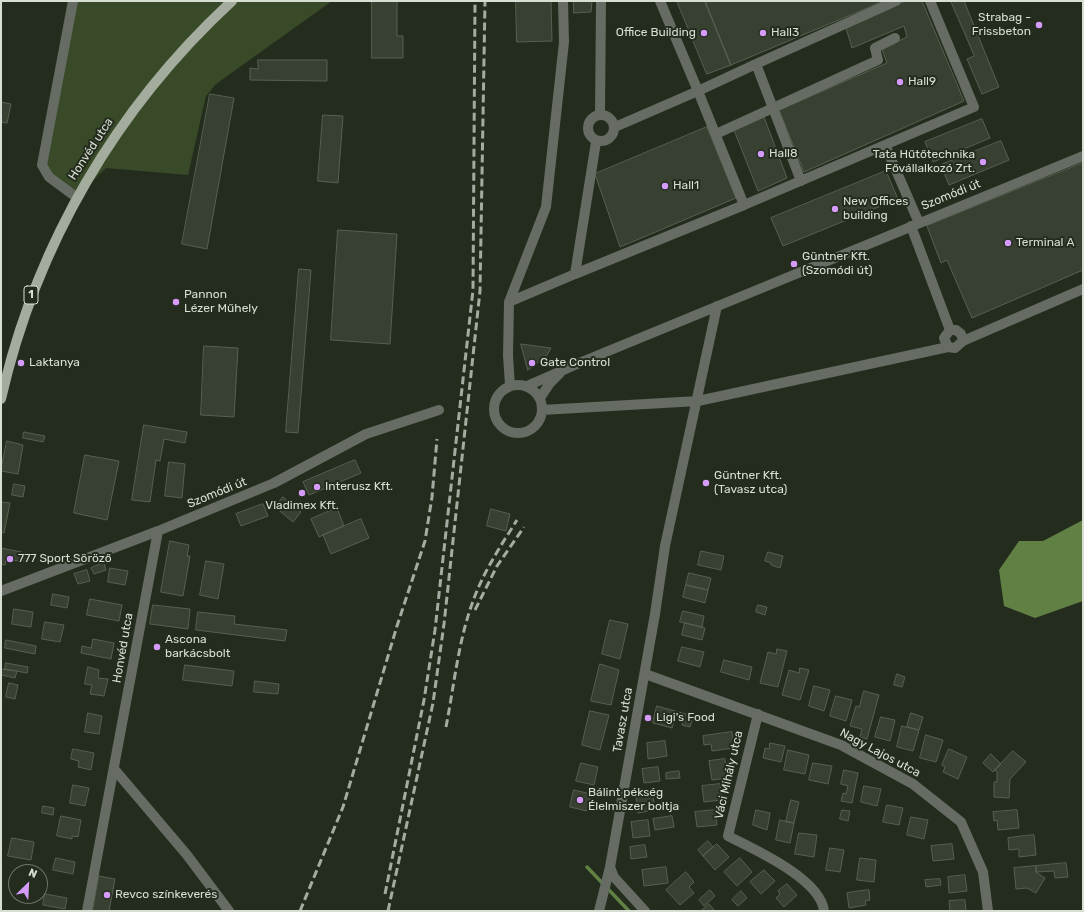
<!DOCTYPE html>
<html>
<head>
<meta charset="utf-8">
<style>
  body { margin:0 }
  #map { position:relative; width:1084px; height:912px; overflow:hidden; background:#242c1e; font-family:Rubik,sans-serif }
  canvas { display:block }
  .frame { position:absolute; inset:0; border:2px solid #d9ded5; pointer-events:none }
  .north { position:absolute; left:8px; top:864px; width:40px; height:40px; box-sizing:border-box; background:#242c1e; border:1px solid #6c7367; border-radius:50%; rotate:24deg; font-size:11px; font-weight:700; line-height:16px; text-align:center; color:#d9ded5 }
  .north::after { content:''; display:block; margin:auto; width:14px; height:18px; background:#d59bfa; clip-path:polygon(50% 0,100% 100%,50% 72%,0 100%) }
</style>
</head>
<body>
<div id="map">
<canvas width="1084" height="912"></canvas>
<div class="frame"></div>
<div class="north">N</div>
</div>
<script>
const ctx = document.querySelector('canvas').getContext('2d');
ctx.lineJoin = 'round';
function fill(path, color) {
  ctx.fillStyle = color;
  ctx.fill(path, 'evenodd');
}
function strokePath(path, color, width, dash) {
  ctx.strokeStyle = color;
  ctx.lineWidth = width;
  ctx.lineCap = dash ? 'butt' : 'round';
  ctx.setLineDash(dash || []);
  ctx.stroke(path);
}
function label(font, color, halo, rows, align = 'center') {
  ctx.font = font + ' Rubik,sans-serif';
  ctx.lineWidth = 4;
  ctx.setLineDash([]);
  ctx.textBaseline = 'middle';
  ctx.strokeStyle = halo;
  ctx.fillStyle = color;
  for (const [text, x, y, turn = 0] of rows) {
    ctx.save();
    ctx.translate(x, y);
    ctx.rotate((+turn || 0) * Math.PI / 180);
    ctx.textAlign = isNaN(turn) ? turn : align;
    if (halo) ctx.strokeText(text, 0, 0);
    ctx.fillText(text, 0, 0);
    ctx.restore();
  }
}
fill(new Path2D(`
  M73,1H332L216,84L206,96L188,175L106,168L76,197L42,165Z`), '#384a28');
fill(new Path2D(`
  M1083,520V601L1035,618L1004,606L999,570L1019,541H1043Z`), '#608044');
strokePath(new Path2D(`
  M587,867L629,911`), '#608044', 3.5);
const building = new Path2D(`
  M372,1H397V36H403V58H372Z
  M516,1H551L552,41L517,42Z
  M574,1H592L591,12L574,13Z
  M677,1H705L731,65L707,74Z
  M705,1H884L731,65Z
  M906,1H922L964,101L804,172L779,110L887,63L882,49L907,37L904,26L852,48L846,28Z
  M951,1H964L999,87L982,94L967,59L974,56Z
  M258,60H327V81L250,80V68L258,69Z
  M210,94L234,98L207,249L182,244Z
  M1,102L11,104L7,123L1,122Z
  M323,115L343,116L338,183L318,181Z
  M764,117L787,178L758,191L734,130Z
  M982,119L990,138L933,162L925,142Z
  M707,127L736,198L620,247L595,174Z
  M1001,141L1009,160L949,185L941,165Z
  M1083,163V270L972,318L947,260L941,263L927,226Z
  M886,171L898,199L783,246L771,218Z
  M338,230L397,234L390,344L331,340Z
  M299,269L311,270L298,433L286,432Z
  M521,344L551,348L547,355L528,370Z
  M204,346L238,348L234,417L201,415Z
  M144,425L187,432L185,443L164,439L160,461L156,460L150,502L132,500Z
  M24,432L45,436L43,442L23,438Z
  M7,441L23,445L18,474L1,471Z
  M85,455L119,461L107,520L74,513Z
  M355,460L361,473L309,495L303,482Z
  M169,462L185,464L182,498L165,496Z
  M14,484L25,486L23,497L12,495Z
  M283,497L301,512L293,522L275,507Z
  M1,502L10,503L4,533L1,532Z
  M263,504L268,516L241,526L236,514Z
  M337,508L344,526L319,537L311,519Z
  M491,509L510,514L506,531L487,526Z
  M361,519L369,538L331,554L323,535Z
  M170,541L189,545L187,556H190L183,596L161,592Z
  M1,548L26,553L25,561L6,560L5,565L1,564Z
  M701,551L724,556L721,570L698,565Z
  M768,552L783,556L780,568L771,565V563L765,561Z
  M206,561L224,564L218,599L200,595Z
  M104,563L106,570L94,574L91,568Z
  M110,568L128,571L125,585L108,582Z
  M87,570L90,581L78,584L74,574Z
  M689,573L711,578L708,590L686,585Z
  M686,585L708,590L705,603L683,597Z
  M53,594L69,597L67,608L51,605Z
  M90,599L122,605L119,621L87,615Z
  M153,605L190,609L188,629L150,624Z
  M758,605L767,607L765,615L756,612Z
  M14,609L33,612L31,627L12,624Z
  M683,611L704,616L702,627L680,622Z
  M198,612L235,616L234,624L287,630L285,641L196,630Z
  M610,620L628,624L620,659L602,654Z
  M45,622L64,625L60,642L42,639Z
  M685,623L705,628L702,640L682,635Z
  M93,639L114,643L111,659L81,653L82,646L91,648Z
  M6,640L36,646L35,654L5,648Z
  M682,647L704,652L700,667L678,661Z
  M777,649L787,651L778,687L760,683L768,652L776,654Z
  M724,660L752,667L749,680L721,672Z
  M6,663L28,667L27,673L5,669Z
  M600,664L619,670L611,705L591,701Z
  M185,665L234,671L232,686L183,680Z
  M88,667L99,670L98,678L108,679L104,696L90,694L92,685L85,684Z
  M800,668L809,670L800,700L782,695L789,670L799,673Z
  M1,669L17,671L15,678L1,675Z
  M897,674L905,677L902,687L894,685Z
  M255,681L279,684L278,694L254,692Z
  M9,683L18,685L15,699L6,697Z
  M814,686L830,690L824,711L809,706Z
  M864,691L879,695L867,739L860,737L862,729L850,726L856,706L859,707Z
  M836,696L852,700L846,721L830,716Z
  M657,706L693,716L690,727L682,725L683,720L675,718L672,728L653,723Z
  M590,711L609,715L600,750L582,745Z
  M88,713L102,716L99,734L85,732Z
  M911,713L923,717L919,730L907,727Z
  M881,717L895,720L890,741L875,737Z
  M902,726L919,730L913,751L897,747Z
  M732,732L734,748L712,751L711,744L704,745L703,736Z
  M926,735L943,740L936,762L920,758Z
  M665,741L667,756L648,759L647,743Z
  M770,743L785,746L781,762L763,758L765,748L769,749Z
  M73,749L94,753L91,770L78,767L79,761L71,759Z
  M949,749L967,757L958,779L943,772L945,767L942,765Z
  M788,750L809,755L805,774L784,770Z
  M1013,751L1026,762L1010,779L1009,798L994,797V782H997V772L995,770Z
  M991,754L1001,764L993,772L983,763Z
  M725,759L727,778L712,780L709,761Z
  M581,763L598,767L594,785L576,781Z
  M813,763L832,766L828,784L809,780Z
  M658,767L660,781L644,783L642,769Z
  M844,770L858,773L852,803L841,801L843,793L846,794L848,786L841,784Z
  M679,771L680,778L666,779V773Z
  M720,784L722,800L704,802L702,786Z
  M73,785L89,788L85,806L70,803Z
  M864,786L881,789L877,806L861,802Z
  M574,790L591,794L587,811L570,807Z
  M653,795L655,810L638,813L636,797Z
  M791,800L799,802L794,823L786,822Z
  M887,805L903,808L899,825L883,822Z
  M43,806L54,808L53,815L42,813Z
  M715,810L717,825L697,827L695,812Z
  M756,810L770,813L767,830L753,825Z
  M842,810L850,811L848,821L840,819Z
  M1017,810L1019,828L998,830L997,820L994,821L993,812Z
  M61,816L81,820L78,837L72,836V839L57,836Z
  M672,816L674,827L655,830L653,819Z
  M911,817L928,820L924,839L907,835Z
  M648,820L650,836L633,838L631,822Z
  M780,820L794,823L790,843L776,840Z
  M799,833L817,835L814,857L795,854Z
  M1034,835L1036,855L1019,857V849L1009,850L1008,838Z
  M12,838L34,842L31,860L8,856Z
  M708,841L713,847L703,856L698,850Z
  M717,844L729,857L715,870L703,856Z
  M952,844L954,859L933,861L931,846Z
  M645,845L647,857L631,859L630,847Z
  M830,848L844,850L840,872L826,870Z
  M56,858L75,862L73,874L53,870Z
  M740,858L752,872L737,886L724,872Z
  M860,858L876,860L874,882L857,880Z
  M1066,863L1068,877L1055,878L1054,871L1036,872V866Z
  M1036,866V872L1045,878L1036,893L1027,888L1016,889L1014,868Z
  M666,867L668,883L644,886L642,870Z
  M764,870L775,881L761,894L750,882Z
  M686,872L694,882L689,887L694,893L680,905L666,890Z
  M965,875L967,891L949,893L948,877Z
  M99,876L115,879L109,911H93Z
  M940,879L941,885L926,887L925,880Z
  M787,884L797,895L784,907L776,898L780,894L778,891Z
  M710,890L715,896L704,906L699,900Z
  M869,890L870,900L865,901L866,905L849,908L847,893Z
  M741,891L747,898L738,906L732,900Z
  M45,894L67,898L65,909L43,905Z
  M965,900L966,911H950L949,901Z
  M709,904L715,911H701Z`);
fill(building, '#384031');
strokePath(building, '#576050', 1);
strokePath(new Path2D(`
  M73,1L42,165L49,177L76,197
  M563,1L564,42L546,207L509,302L575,274L596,142
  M660,1L698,91L756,64
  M588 128a13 13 0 1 1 26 0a13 13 0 1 1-26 0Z
  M600,115L601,1
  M716,134L878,60L875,48L895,38
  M885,145L919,223
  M801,181L756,64L896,1
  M744,205L974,107L930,1
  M911,226L950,330
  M575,274L744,205L698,91L615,127
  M509,302L508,356L510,385
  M948,347L944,338L950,330H956L961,334L963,341
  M494 409a24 24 0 1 1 48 0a24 24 0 1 1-48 0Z
  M527,386L584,361L1083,156
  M540,398L550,383L560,373
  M542,410L698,401L948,347L955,348L963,341L1083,289
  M1,591L158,531L274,483L366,434L439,410
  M644,677L648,675L841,745L913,784L961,822L983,872L988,911
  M758,714L728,836C754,849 821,879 824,911
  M115,770L187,855L229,911
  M610,867L614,877L645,911
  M87,911L158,531
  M599,911L610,867L655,614L665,546L717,306`), '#666b63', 10);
strokePath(new Path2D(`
  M1,399C36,245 116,108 232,1`), '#a3ac9d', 10);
strokePath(new Path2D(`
  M475,610L497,566L524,527
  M446,727C454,686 458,643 472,604C482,574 500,547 517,520
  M385,894L424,700L435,630L473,290L475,1
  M300,911L343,807L397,626L425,541L432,497L437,439
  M388,911L433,703L444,624L480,291L485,1`), '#a5aba0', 3, [8, 4]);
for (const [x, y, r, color] of [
  [1039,25,4,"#d59bfa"],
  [704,33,4,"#d59bfa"],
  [763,33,4,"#d59bfa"],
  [900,82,4,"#d59bfa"],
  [761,154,4,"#d59bfa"],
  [983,162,4,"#d59bfa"],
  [665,186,4,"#d59bfa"],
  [835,209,4,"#d59bfa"],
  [1008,243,4,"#d59bfa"],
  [794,264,4,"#d59bfa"],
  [176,302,4,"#d59bfa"],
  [21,363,4,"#d59bfa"],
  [532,363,4,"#d59bfa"],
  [706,483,4,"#d59bfa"],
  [317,487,4,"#d59bfa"],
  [302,493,4,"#d59bfa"],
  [10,559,4,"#d59bfa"],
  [157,647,4,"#d59bfa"],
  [648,718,4,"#d59bfa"],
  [580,800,4,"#d59bfa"],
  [107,895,4,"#d59bfa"]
]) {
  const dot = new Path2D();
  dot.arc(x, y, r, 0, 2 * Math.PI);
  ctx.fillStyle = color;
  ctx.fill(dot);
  strokePath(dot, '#242c1e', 1.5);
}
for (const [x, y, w] of [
  [31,295,14]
]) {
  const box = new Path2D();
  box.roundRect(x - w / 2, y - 9, w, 18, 3);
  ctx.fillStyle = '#242c1e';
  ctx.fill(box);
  strokePath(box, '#d9ded5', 1);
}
label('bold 11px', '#d9ded5', null, [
  ["1",31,295]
]);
label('12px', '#d9ded5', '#242c1e', [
  ["Strabag -",1031,18,"right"],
  ["Frissbeton",1031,32,"right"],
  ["Office Building",696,33,"right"],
  ["Hall3",771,33],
  ["Hall9",908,82],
  ["Hall8",769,154],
  ["Tata Hűtőtechnika",975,155,"right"],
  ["Fővállalkozó Zrt.",975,169,"right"],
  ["Hall1",673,186],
  ["New Offices",843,202],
  ["building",843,216],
  ["Terminal A",1016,243],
  ["Güntner Kft.",802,257],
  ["(Szomódi út)",802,271],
  ["Pannon",184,295],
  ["Lézer Műhely",184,309],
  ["Laktanya",29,363],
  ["Gate Control",540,363],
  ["Güntner Kft.",714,476],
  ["(Tavasz utca)",714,490],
  ["Interusz Kft.",325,487],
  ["Vladimex Kft.",302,506,"center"],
  ["777 Sport Söröző",18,559],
  ["Ascona",165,640],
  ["barkácsbolt",165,654],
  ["Ligi's Food",656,718],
  ["Bálint pékség",588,793],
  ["Élelmiszer boltja",588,807],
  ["Revco színkeverés",115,895]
], 'left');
label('12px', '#d9ded5', '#242c1e', [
  ["Honvéd utca",91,149,-57],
  ["Szomódi út",951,195,-22],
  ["Szomódi út",217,493,-22],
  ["Honvéd utca",123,648,-80],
  ["Tavasz utca",623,720,-80],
  ["Nagy Lajos utca",880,753,28],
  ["Váci Mihály utca",729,775,-77]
]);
</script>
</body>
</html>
